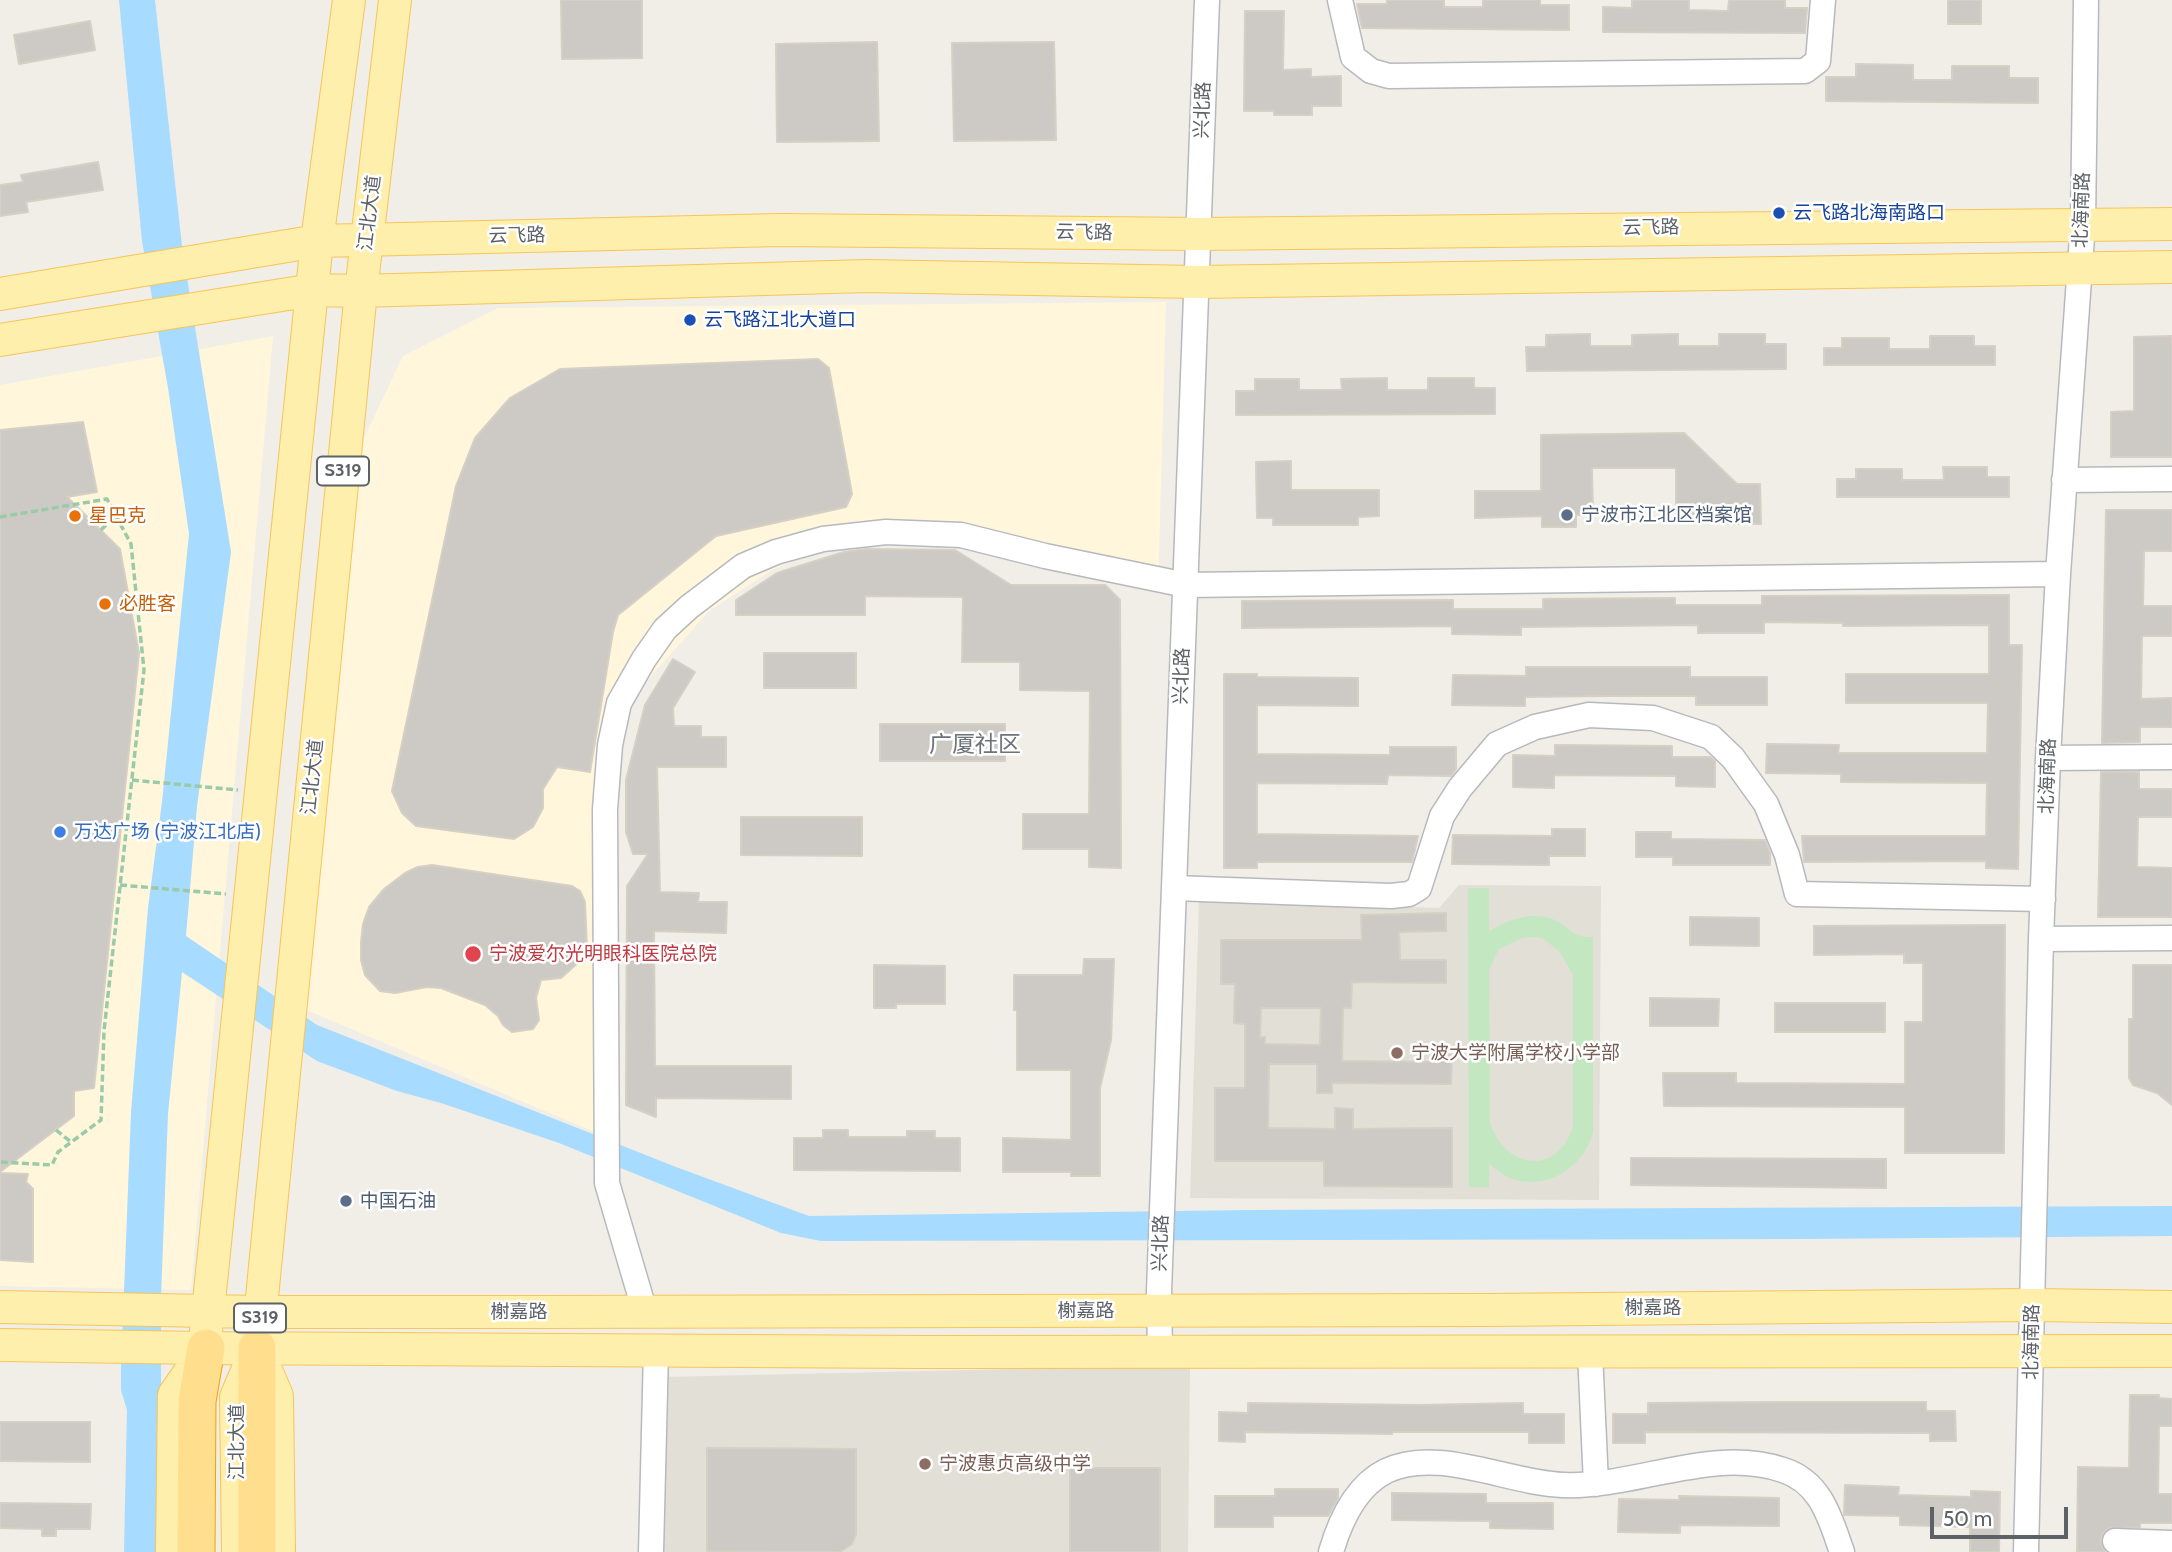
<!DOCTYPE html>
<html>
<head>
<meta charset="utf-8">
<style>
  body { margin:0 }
  #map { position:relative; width:2172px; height:1552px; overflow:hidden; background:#f0eee6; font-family:Cabin,sans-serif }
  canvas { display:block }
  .scale { position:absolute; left:1930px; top:1507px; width:138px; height:32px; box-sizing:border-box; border:4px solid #5d6267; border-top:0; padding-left:9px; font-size:21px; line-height:24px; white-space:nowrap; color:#5d6267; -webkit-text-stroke:5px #fff; paint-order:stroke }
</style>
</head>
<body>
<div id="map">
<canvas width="2172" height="1552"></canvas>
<div class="scale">50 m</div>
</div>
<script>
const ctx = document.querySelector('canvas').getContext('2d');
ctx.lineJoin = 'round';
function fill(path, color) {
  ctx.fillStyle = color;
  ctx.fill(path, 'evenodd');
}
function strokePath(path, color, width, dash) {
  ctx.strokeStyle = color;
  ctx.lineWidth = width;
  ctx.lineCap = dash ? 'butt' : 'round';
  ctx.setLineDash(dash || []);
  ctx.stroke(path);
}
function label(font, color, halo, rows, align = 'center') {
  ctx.font = font + ' Cabin,"Noto Sans SC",sans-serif';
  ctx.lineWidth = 5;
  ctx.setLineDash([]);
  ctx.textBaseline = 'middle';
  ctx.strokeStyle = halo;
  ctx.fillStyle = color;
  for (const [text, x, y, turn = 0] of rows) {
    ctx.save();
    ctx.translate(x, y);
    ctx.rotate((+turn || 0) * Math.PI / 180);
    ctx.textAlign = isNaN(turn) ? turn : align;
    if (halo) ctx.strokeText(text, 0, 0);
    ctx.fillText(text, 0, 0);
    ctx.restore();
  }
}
fill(new Path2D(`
  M1166,302L1158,593L981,548L889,540L822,550L772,570L709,611L627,703L620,747L614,1082L618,1142L304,1009L363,440L403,356L498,308Z
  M273,336L191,1290L0,1286V385Z`), '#fff6dc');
fill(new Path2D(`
  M1459,885L1601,886L1599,1200L1190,1198L1199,900L1439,908Z
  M1190,1365L1188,1552H661L663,1377Z`), '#e2dfd7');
fill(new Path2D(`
  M1468,888H1489V931C1509,919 1536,909 1559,922C1575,932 1572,937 1593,937V1132C1581,1178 1524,1201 1489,1163V1187H1469ZM1535,937L1542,938L1559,951L1573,975V1126C1558,1176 1506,1170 1490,1123L1489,970L1499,949L1522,938Z`), '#c3e8c1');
fill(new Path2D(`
  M119,0H155L182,246L231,552L197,806L186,936L317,1025L676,1167L809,1216L1249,1210L2172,1206V1236L1802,1239L821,1241L781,1233L559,1143L441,1103L397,1091L317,1061L182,972L168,1114L161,1297V1552H124L127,1410L121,1390V1368L131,1112L148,908L162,802L189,534L168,388L142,241Z`), '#a7dbff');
const building = new Path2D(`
  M561,0H642V58L562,59Z
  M1387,0H1444V7H1483V0H1540V5H1569V30L1362,28L1357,4H1387Z
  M1632,0H1689V10L1728,11L1729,0H1785V8H1807L1805,33L1603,32V7L1632,8Z
  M1948,0H1981V24H1948Z
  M1245,11H1284L1283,70L1311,69V77L1341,76V106H1312V115H1274V111H1244Z
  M90,21L95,50L19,64L14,35Z
  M877,42L879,141L777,142L776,44Z
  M1054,42L1056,140L954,141L952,43Z
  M1856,64L1913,65V80H1952V66H2009V78H2038V103L1826,101V77H1856Z
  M98,162L103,190L26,202L28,212L0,216V185L23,182L21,175Z
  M1590,334V346H1632V335L1678,334V346H1719V334H1765V344H1786V369L1527,371L1526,347H1546V335Z
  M1930,336H1974V346H1995V365H1824V348H1842V338H1889V349H1930Z
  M2172,336V457H2111V412L2134,411V337Z
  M818,359L829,368L852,494L846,507L716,536L618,615L613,632L590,772L557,767L543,789V808L533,827L514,839L416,826L402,813L392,791L456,486L475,438L510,398L560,369Z
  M1387,378V390H1428V378H1474V388H1495V414L1236,415V391H1255V379H1299V390H1342L1341,379Z
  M83,422L97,492L67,497L120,549L139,653L94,1088L74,1091V1116L0,1172V430Z
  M1684,433L1737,484H1760L1761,524H1728L1718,514H1676V468H1592L1593,515H1576V527H1542V516L1475,518V491H1541V435Z
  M1291,461V490H1379V516L1358,517V525H1273V518H1257L1256,462Z
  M1943,467H1987V477H2009V497H1837V479H1856V469H1902V480H1944Z
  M2106,510H2172V551H2144L2143,606H2172V636H2142L2141,699L2172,698V727H2140V742L2102,743Z
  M866,549L955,550L1011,585H1105L1120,600L1121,868L1089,867V849H1023V814H1089L1090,691L1020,690V662H962L963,597L865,596V615H736V600L777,573L844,552Z
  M2009,595V645H2022L2018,869L1986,868V861L1804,862L1802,836H1986L1987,783L1841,782V774L1766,773L1767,744L1839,745L1838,753H1987L1988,703H1846V674H1989V625L1843,626V623L1764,622V633H1698V625L1521,627V635L1452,634V626L1242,628V601L1453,600V609H1543V599L1675,598V605H1762V596Z
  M764,653H856V688H764Z
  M673,659L695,672L673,708L674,726H701V737H726V767H657L660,892L699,893L698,902H727L726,933L654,931L655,1066H791V1099L656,1098V1117L626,1105L627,886L648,854H633L626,832V780L645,705Z
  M1526,667H1690V677H1767V705H1696V696H1598L1525,697V706L1452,705L1453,675L1526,676Z
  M1224,674H1257V677L1358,678V706L1257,705V754L1390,755V747H1456V769L1451,776L1388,775L1387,784L1257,783V834L1418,836L1412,862H1257V868H1224Z
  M880,724H1005V761H880Z
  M1555,745L1672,746V757H1710L1715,761V787L1676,786V776L1554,775V788L1513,787V755L1555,756Z
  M2101,772H2139V789H2172V817H2138L2137,867L2172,868V917H2098Z
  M741,817H862V856L741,855Z
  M1552,829H1585V856H1549V865L1452,864L1453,835L1552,836Z
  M1636,832H1671V839L1765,840L1770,853V865H1673V857H1636Z
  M432,865L572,886L580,891L585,902L587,948L581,960L561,978L541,980L536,998L539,1020L533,1029L512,1032L503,1025L498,1016L485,1005L441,988L427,987L395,993L380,991L365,975L361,960V942L363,924L369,907L384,889L405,873L418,867Z
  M1446,913V931L1399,932L1400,960H1446V983L1352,982L1351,1008H1343L1342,1061L1436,1062V1055H1452L1451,1084L1332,1083V1093H1317V1064H1269L1268,1128L1335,1129V1108L1353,1109V1129L1452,1128V1187L1324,1186V1161H1215V1088H1245V1024L1234,1023L1235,984H1221V940H1362L1361,915ZM1261,1008H1321L1320,1045L1265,1044V1037H1260Z
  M1690,917L1759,918V946L1690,945Z
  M2005,925L2004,1153H1905V1107L1664,1106L1663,1073H1736V1083L1905,1084V1022H1923V963H1904V954L1814,955V926Z
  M1084,959H1114L1111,1040L1100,1088V1176H1071V1172H1003V1138L1071,1140V1070H1017V1010H1014V975H1083Z
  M874,965L945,966V1004H896V1008H874Z
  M2133,965H2172V1105L2157,1093L2133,1085L2129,1078V1019H2133Z
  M1650,998L1719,999L1718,1026H1650Z
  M1775,1003H1885V1032H1775Z
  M823,1130H848V1137H907V1131H935V1138H960V1171L794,1170V1138H823Z
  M1631,1158L1886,1159V1188L1631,1185Z
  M0,1173L28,1174L26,1182L33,1189V1262L0,1260Z
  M2130,1395H2159V1398L2172,1399V1426H2159L2158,1494H2172V1523H2140V1527L2109,1528L2103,1533L2100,1540L2105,1552H2077L2078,1467L2129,1468Z
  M1779,1402H1926V1411H1955L1956,1441H1930V1433L1645,1432V1443H1613V1414H1648V1403Z
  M1248,1403L1419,1405L1523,1403V1414H1564V1443H1529V1432H1392V1434L1245,1432V1442L1219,1441V1412L1248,1413Z
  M0,1422H90V1462L0,1461Z
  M707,1448L856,1449V1534L852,1544L840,1552L707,1551Z
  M1070,1468H1160V1552H1070Z
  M1845,1485L1899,1487L1898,1495L1971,1497V1491L2000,1492L1999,1552H1970V1527L1900,1525V1516L1844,1515Z
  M1275,1489H1338V1498L1328,1516H1273V1527H1215V1496H1275Z
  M1392,1493L1486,1494V1503H1553V1529L1490,1528V1521L1392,1520Z
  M1679,1496L1779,1498V1526L1680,1525V1533L1618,1532L1619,1499L1679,1500Z
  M0,1503L91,1504L90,1529H56V1536H42V1529L0,1528Z`);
fill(building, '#cdcac5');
strokePath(building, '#d5cfc4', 2);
const minor = new Path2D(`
  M1340,0L1353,57L1371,71L1389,76L1805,71L1818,61L1823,0
  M2064,480L2172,479
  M2048,758L2172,757
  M1174,888L1391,896L1409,894L1419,888L1442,816L1460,788L1497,744L1535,727L1589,715L1653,718L1711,737L1733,758L1766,804L1787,855L1797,894L2043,899
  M2041,939L2172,938
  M645,1312L607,1183L605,809L610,745L619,703L644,659L665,629L689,607L743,566L776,552L823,539L886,532L961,535L1045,556L1186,585L2058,574
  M1160,1352L1159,1291L1207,0
  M1590,1352L1596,1484
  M2115,1541L2172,1543
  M651,1552L656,1351
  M1331,1552C1340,1521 1356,1486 1386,1471C1438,1446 1507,1483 1563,1485C1636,1488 1711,1446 1783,1470C1821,1482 1830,1518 1842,1552
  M2026,1552L2041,939L2048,758L2058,574L2083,223L2086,0`);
const major = new Path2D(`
  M0,294L317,241L780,230L1198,234L2172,224
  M0,340L313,290L361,291L866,276L1197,282L2172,267
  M0,1307L260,1312H533L1486,1310L2032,1305L2172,1307
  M206,1331L317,241L349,0
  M0,1345L204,1348L922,1352L2172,1351
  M258,1351L277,1396L279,1552
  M172,1552L174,1395L205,1350
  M238,1552L236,1397L257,1348L361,291L395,0`);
const highway = new Path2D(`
  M257,1348V1552
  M196,1552L197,1401L206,1348`);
strokePath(minor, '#b6b9bd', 27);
strokePath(major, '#f7c558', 34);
strokePath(highway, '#f6a100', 39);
strokePath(new Path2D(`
  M0,517L107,499L131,544L144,670L104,1031L101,1120L58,1152L52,1165L0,1162
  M101,530L116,515
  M132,780L238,790
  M120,885L226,894
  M56,1130L71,1142`), '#9acaa7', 3.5, [7, 3.5]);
strokePath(minor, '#fff', 24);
strokePath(major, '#ffefac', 32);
strokePath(highway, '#ffdf8e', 37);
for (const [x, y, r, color] of [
  [1779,213,7,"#1a4fb4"],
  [690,320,7,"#1a4fb4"],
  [1567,515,7,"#5c6f8a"],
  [75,516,7,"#e8710a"],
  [105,604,7,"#e8710a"],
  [60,832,7,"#3f7fe0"],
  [473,954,9,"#e0444e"],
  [1397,1053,7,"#8d6e63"],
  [346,1201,7,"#5c6f8a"],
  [925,1464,7,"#8d6e63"]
]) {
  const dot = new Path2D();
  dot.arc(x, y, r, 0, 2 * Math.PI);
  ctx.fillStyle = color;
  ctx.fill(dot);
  strokePath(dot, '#fff', 2.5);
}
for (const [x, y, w] of [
  [343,471,52],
  [260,1318,52]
]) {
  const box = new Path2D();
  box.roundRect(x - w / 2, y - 14.5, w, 29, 5);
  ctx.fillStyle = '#fff';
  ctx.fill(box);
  strokePath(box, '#5d6267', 2);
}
label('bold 18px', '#5d6267', null, [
  ["S319",343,471],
  ["S319",260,1318]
]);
label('19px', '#5d6267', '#fff', [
  ["兴北路",1203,110,-88],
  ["北海南路",2082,210,-88],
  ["江北大道",370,213,-83],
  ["云飞路",1651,228,-1],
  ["云飞路",1084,233,1],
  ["云飞路",517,236,-1],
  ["兴北路",1182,676,-88],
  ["北海南路",2048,776,-88],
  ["江北大道",313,777,-84],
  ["兴北路",1161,1243,-88],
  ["榭嘉路",1653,1308],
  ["榭嘉路",1086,1311],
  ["榭嘉路",519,1312],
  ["北海南路",2032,1342,-89],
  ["江北大道",237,1442,-90]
]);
label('19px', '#164399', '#fff', [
  ["云飞路北海南路口",1793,213],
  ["云飞路江北大道口",704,320]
], 'left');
label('19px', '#4e5e75', '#fff', [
  ["宁波市江北区档案馆",1581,515],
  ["中国石油",360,1201]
], 'left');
label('19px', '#c56008', '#fff', [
  ["星巴克",89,516],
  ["必胜客",119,604]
], 'left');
label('19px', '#366cbe', '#fff', [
  ["万达广场 (宁波江北店)",74,832]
], 'left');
label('19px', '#be3a42', '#fff', [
  ["宁波爱尔光明眼科医院总院",489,954]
], 'left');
label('19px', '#785e54', '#fff', [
  ["宁波大学附属学校小学部",1411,1053],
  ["宁波惠贞高级中学",939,1464]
], 'left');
label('23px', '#6e7479', '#fff', [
  ["广厦社区",975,745]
]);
</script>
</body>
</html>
